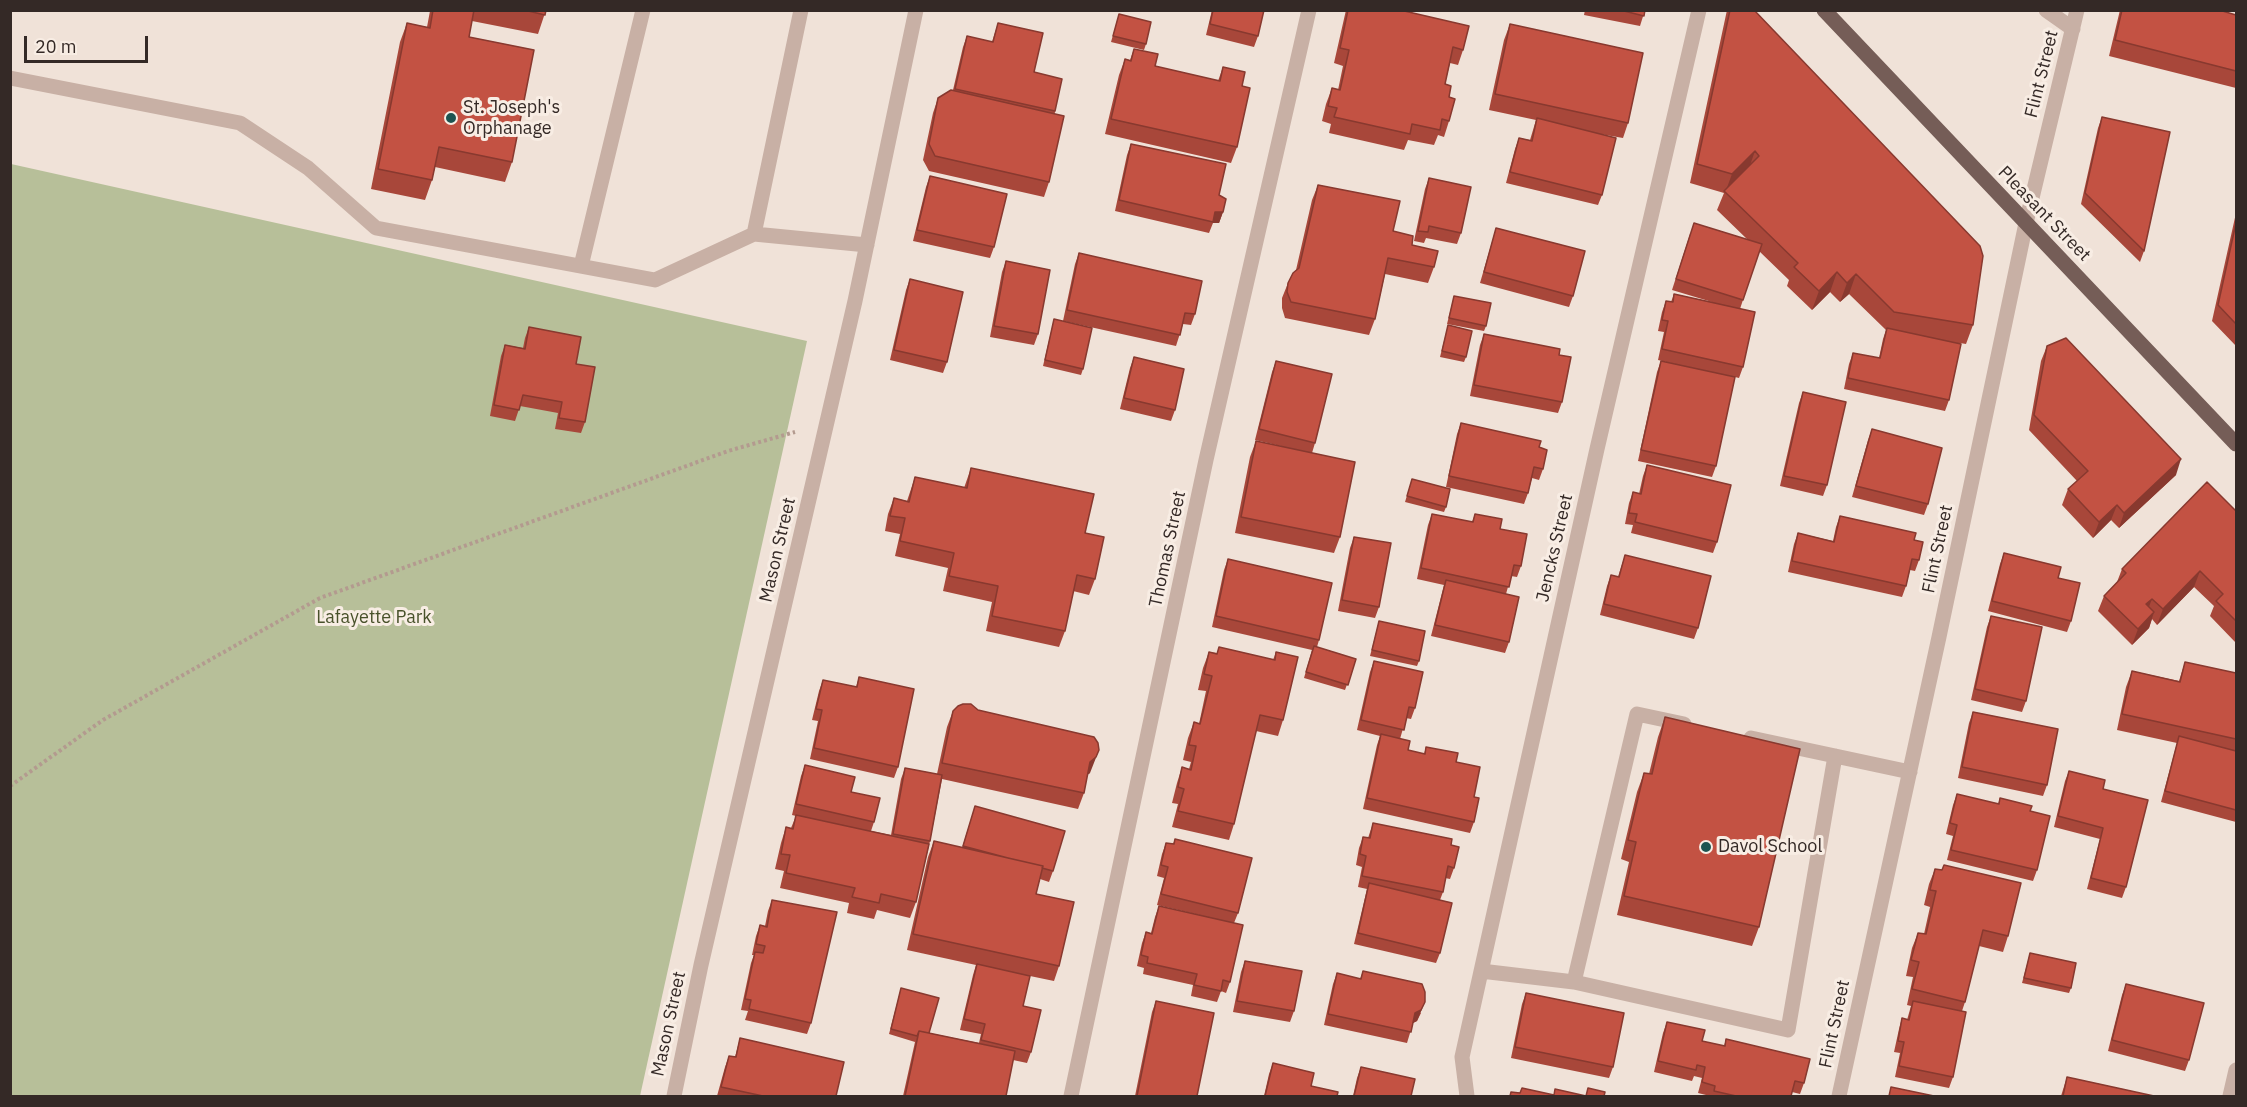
<!DOCTYPE html>
<html>
<head>
<meta charset="utf-8">
<style>
  body { margin:0 }
  #map { position:relative; width:2247px; height:1107px; overflow:hidden; background:#f0e2d8; font-family:"IBM Plex Sans",sans-serif }
  canvas { display:block }
  .frame { position:absolute; inset:0; border:12px solid #342926; pointer-events:none }
  .scale { position:absolute; left:24px; top:36px; width:124px; height:27px; box-sizing:border-box; border:3px solid #342926; border-top:0; padding-left:8px; font-size:18px; line-height:21px; white-space:nowrap; color:#342926; -webkit-text-stroke:4px #f8ede4; paint-order:stroke }
</style>
</head>
<body>
<div id="map">
<canvas width="2247" height="1107"></canvas>
<div class="frame"></div>
<div class="scale">20 m</div>
</div>
<script>
const ctx = document.querySelector('canvas').getContext('2d');
ctx.lineJoin = 'round';
function fill(path, color) {
  ctx.fillStyle = color;
  ctx.fill(path, 'evenodd');
}
function strokePath(path, color, width, dash) {
  ctx.strokeStyle = color;
  ctx.lineWidth = width;
  ctx.lineCap = dash ? 'butt' : 'round';
  ctx.setLineDash(dash || []);
  ctx.stroke(path);
}
function label(font, color, halo, rows, align = 'center') {
  ctx.font = font + ' "IBM Plex Sans",sans-serif';
  ctx.lineWidth = 6;
  ctx.setLineDash([]);
  ctx.textBaseline = 'middle';
  ctx.strokeStyle = halo;
  ctx.fillStyle = color;
  for (const [text, x, y, turn = 0] of rows) {
    ctx.save();
    ctx.translate(x, y);
    ctx.rotate((+turn || 0) * Math.PI / 180);
    ctx.textAlign = isNaN(turn) ? turn : align;
    if (halo) ctx.strokeText(text, 0, 0);
    ctx.fillText(text, 0, 0);
    ctx.restore();
  }
}
fill(new Path2D(`
  M11,164L807,341L640,1096H11Z`), '#b7bf99');
strokePath(new Path2D(`
  M10,786L103,720L320,598L728,451L795,432`), '#b39a8f', 4, [3, 3]);
strokePath(new Path2D(`
  M2046,10L2073,29
  M10,78L240,123L308,168L376,228L655,280L754,234L867,245
  M754,234L801,10
  M581,266L643,10
  M1751,738L1910,772
  M1481,971L1574,982L1637,714L1684,724
  M1574,982L1788,1030L1835,756
  M674,1096L701,965L855,301L916,10
  M1071,1096L1206,460L1309,10
  M1467,1096L1462,1057L1597,449L1699,10
  M1839,1096L1939,637L2026,223L2077,10
  M2230,1096L2236,1070`), '#c8b0a5', 15);
strokePath(new Path2D(`
  M1824,10L2236,444`), '#755d57', 15);
fill(new Path2D(`
  M428,10H546L538,34L472,21L469,37L512,162L505,182L435,167L432,180L425,200L371,189L400,42L407,23L427,27L430,11Z
  M1212,10H1264L1258,36L1254,47L1206,35Z
  M1346,10H1400L1463,50L1458,65L1450,63L1445,84L1449,97V121L1444,137L1438,135L1434,145L1408,140L1404,150L1329,133L1331,124L1322,121L1326,104L1332,88L1338,90L1343,66L1334,63Z
  M1585,10H1645L1640,26L1584,15Z
  M1727,10H1754L1973,325L1966,344L1960,343L1949,400L1945,411L1844,389L1849,364L1853,353L1879,358L1883,339L1886,330L1849,294L1840,302L1830,292L1812,310L1787,286L1789,280L1759,251L1740,309L1743,367L1739,378L1735,377L1716,466L1712,477L1638,461L1657,372L1661,361L1692,368L1658,360L1664,332L1658,331L1662,312L1666,301L1671,302L1674,294L1712,302L1672,290L1690,234L1748,240L1717,210L1724,193L1690,183Z
  M2120,10H2219L2236,15V88L2109,56Z
  M1119,14L1146,44L1144,50L1111,42Z
  M998,23L1034,72L1055,111L1049,182L1044,197L929,171L923,160L933,113L938,98L953,90L963,47L967,36L992,42Z
  M1510,24L1628,123L1623,138L1600,134L1602,195L1598,205L1506,183L1515,149L1519,138L1530,140L1536,120L1489,110L1504,40Z
  M1134,49L1155,66L1218,81L1223,67L1237,147L1231,163L1105,134L1119,75L1125,59L1130,60Z
  M2102,117L2144,251L2140,262L2081,204L2098,128Z
  M1131,144L1219,195L1223,212L1219,223H1213L1209,233L1115,211L1127,155Z
  M930,176L994,247L990,258L913,241L926,187Z
  M1429,178L1461,233L1457,244L1426,238L1424,243L1414,241L1425,189Z
  M1318,185L1393,231L1412,245L1434,267L1428,283L1385,274L1375,319L1369,335L1285,318L1282,308V298L1288,283L1296,270L1312,200Z
  M2236,213V346L2212,321Z
  M1496,228L1573,296L1569,307L1480,283Z
  M1079,253L1195,314L1191,325L1183,324L1176,346L1063,321L1075,264Z
  M1006,261L1038,334L1034,345L990,337L1002,272Z
  M910,279L947,362L943,373L890,360L906,290Z
  M1454,296L1486,326L1484,331L1447,324Z
  M1054,319L1083,369L1081,375L1043,366Z
  M1448,325L1466,357L1464,362L1440,357Z
  M529,327L576,364L585,422L581,433L555,429L558,413L520,406L515,421L490,416L501,356L505,345L523,348L525,338Z
  M1484,334L1559,355L1562,402L1558,413L1470,396L1480,345Z
  M2047,346L2176,475L2119,528L2111,520L2093,538L2062,505L2068,489L2077,481L2029,430L2041,361Z
  M1134,357L1175,410L1171,421L1120,409L1130,368Z
  M1276,361L1315,443L1312,453L1340,537L1334,553L1235,533L1250,457L1256,441L1285,447L1255,440L1272,372Z
  M1803,392L1827,485L1823,496L1780,486L1799,403Z
  M1461,423L1539,447L1543,469L1539,480L1532,478L1528,493L1524,504L1446,487L1457,434Z
  M1872,429L1928,504L1924,515L1852,497L1868,440Z
  M1647,465L1717,542L1713,553L1631,533L1633,525L1625,524L1629,503L1633,492L1639,494L1643,476Z
  M971,468L1085,533L1095,579L1089,595L1073,591L1065,631L1059,647L986,631L992,602L943,591L948,568L895,556L900,534L885,531L888,514L894,498L907,501L915,477L964,488Z
  M1412,479L1446,507L1444,512L1405,502Z
  M2236,511V643L2210,616L2214,606L2194,587L2157,625L2152,619L2149,628L2132,645L2098,611L2104,596L2117,582L2122,569Z
  M1432,514L1472,522L1475,514L1500,529L1521,566L1517,577L1511,576L1506,594L1509,642L1505,653L1431,636L1444,585L1417,579L1428,525Z
  M1840,516L1914,540L1919,560L1915,571L1910,570L1906,586L1902,597L1788,572L1794,544L1798,533L1833,541L1836,527Z
  M1354,537L1379,607L1375,618L1338,611L1350,548Z
  M2004,553L2058,578L2071,621L2067,632L1988,611L2000,564Z
  M1625,555L1698,628L1694,639L1600,615L1607,586L1611,575L1618,577Z
  M1228,559L1319,640L1317,647L1356,659L1345,690L1304,678L1312,650L1212,627L1224,570Z
  M1991,616L2026,701L2022,712L1971,700L1987,627Z
  M1379,621L1419,661L1417,666L1370,656Z
  M1209,652L1273,660L1276,652L1283,720L1278,736L1256,731L1234,824L1229,840L1172,827L1178,804L1172,803L1177,783L1182,767L1189,769L1191,762L1183,760L1188,738L1194,722L1199,724L1206,691L1198,690L1203,668Z
  M1374,661L1415,708L1411,719L1406,718L1400,739L1408,750L1424,754L1426,747L1456,762L1474,797V822L1470,833L1363,809L1377,745L1380,736L1357,730L1370,672Z
  M2185,662L2236,673V822L2161,802L2177,743L2117,730L2126,687L2132,671L2179,681Z
  M859,677L898,767L894,778L810,759L818,721L812,720L819,691L823,680L856,687Z
  M978,710L1090,773L1087,775L1084,793L1078,809L942,779L930,841L916,902L910,918L877,910L874,919L847,913L849,903L780,888L784,871L775,869L781,843L786,827L791,828L796,816L792,815L801,776L805,765L851,792L874,822L871,831L891,835L901,779L905,768L937,774L947,727L953,711Z
  M1973,712L2047,785L2043,796L1958,778L1969,723Z
  M1665,717L1759,927L1752,946L1617,915L1629,862L1621,859L1637,792L1644,773L1649,774L1658,737Z
  M2069,771L2103,789L2126,887L2122,898L2087,889L2100,839L2054,827L2065,781Z
  M1957,794L1998,804L2000,798L2030,811L2037,870L2033,881L1947,860L1953,836L1946,834L1953,805Z
  M975,806L1053,871L1049,882L1040,879L1036,894L1059,966L1054,981L1030,976L1023,1006L1031,1052L1027,1063L1013,1060L1006,1096H903L915,1042L889,1034L901,988L929,1033L979,1043L981,1034L960,1030L973,975L976,965L907,950L928,857L934,841L962,848Z
  M1373,823L1451,845L1454,868L1450,879L1445,878L1443,892L1440,900V953L1436,963L1354,944L1367,889L1358,887L1362,867L1356,865L1359,848L1363,837L1368,838Z
  M1175,839L1238,913L1234,923L1230,982L1226,993L1221,991L1217,1002L1191,996L1193,985L1143,974L1144,968L1137,966L1142,943L1146,932L1151,933L1155,917L1159,906L1233,923L1157,905L1164,878L1157,876L1162,854L1166,843L1173,844Z
  M1944,865L2008,936L2003,952L1979,946L1965,1002L1962,1011L1953,1077L1949,1088L1895,1077L1900,1053L1894,1052L1899,1029L1902,1018L1907,1020L1911,1006L1907,1005L1913,977L1906,976L1912,948L1918,933L1924,934L1930,907L1924,905L1929,884L1935,869L1942,870Z
  M772,900L811,1023L807,1034L745,1020L748,1011L741,1010L751,963L754,955H752L756,936L760,925L765,926L768,911Z
  M2030,953L2071,988L2069,993L2022,983Z
  M1245,961L1294,1011L1290,1022L1233,1012L1241,972Z
  M1363,971L1421,1013L1417,1021L1413,1023L1407,1043L1324,1025L1333,984L1337,973L1360,979Z
  M2126,984L2189,1060L2185,1071L2108,1051L2122,995Z
  M1526,993L1613,1067L1609,1078L1511,1058L1522,1004Z
  M1156,1001L1197,1096H1135L1152,1012Z
  M1667,1022L1702,1041L1724,1046L1726,1039L1804,1083L1800,1094L1792,1092L1791,1096H1710L1698,1093L1702,1078L1694,1076L1692,1081L1654,1072L1663,1033Z
  M740,1038L836,1096H717L725,1067L729,1056L735,1057Z
  M1273,1063L1311,1086L1337,1096H1264L1269,1074Z
  M1361,1067L1411,1096H1353L1357,1078Z
  M2067,1077L2154,1096H2061Z`), '#a8473a');
fill(new Path2D(`
  M1755,151L1748,171L1725,193L1732,174Z
  M1215,212H1223L1219,223H1213Z
  M1837,272L1830,292L1812,310L1819,291Z
  M1856,274L1849,294L1840,302L1847,283Z
  M2181,459L2176,475L2119,528L2124,513Z
  M2117,505L2111,520L2093,538L2099,522Z
  M2200,571L2194,587L2157,625L2163,609Z
  M2152,599L2146,614V604Z
  M2154,612L2149,628L2132,645L2138,629Z
  M1099,750L1090,773L1084,777L1090,762Z
  M1425,1002L1417,1021L1411,1024L1415,1013Z`), '#88392f');
const building = new Path2D(`
  M433,10H474L469,37L534,50L512,162L439,147L432,180L378,169L407,23L430,28Z
  M524,10H546L545,15Z
  M1213,10H1264L1258,36L1210,24Z
  M1348,10H1400L1469,26L1463,50L1453,47L1445,84L1451,86L1449,97L1455,99L1449,121L1442,119L1440,130L1412,124L1410,134L1334,117L1337,108L1328,106L1332,88L1340,90L1349,50L1340,48Z
  M1620,10H1645L1644,16Z
  M1730,10H1754L1980,246L1983,256L1973,325L1894,312L1856,274L1847,283L1837,272L1819,291L1794,267L1798,263L1724,191L1759,156L1755,151L1732,174L1697,164Z
  M2122,10H2219L2236,15V71L2115,40Z
  M1119,14L1151,22L1146,44L1113,36Z
  M998,23L1043,33L1034,72L1062,79L1055,111L955,89L967,36L993,42Z
  M1510,24L1643,53L1628,123L1495,94Z
  M1134,49L1158,54L1155,66L1220,81L1223,67L1245,72L1242,86L1250,88L1237,147L1111,119L1125,59L1131,61Z
  M951,90L1064,116L1049,182L935,156L929,144L938,98Z
  M2102,117L2170,132L2144,251L2085,193Z
  M1537,118L1616,138L1602,195L1510,172L1519,138L1532,141Z
  M1131,144L1226,164L1219,195L1226,199L1223,212H1215L1213,222L1119,200Z
  M930,176L1007,194L994,247L917,230Z
  M1429,178L1471,187L1461,233L1429,226L1428,232L1418,231Z
  M1318,185L1400,201L1393,231L1413,236L1412,245L1438,251L1434,267L1388,258L1375,319L1291,302L1287,292L1288,283L1293,273L1299,268Z
  M1694,223L1762,244L1743,300L1676,279Z
  M2236,223V324L2218,305Z
  M1496,228L1585,251L1573,296L1484,272Z
  M1079,253L1202,281L1195,314L1185,313L1180,335L1067,310Z
  M1006,261L1050,270L1038,334L994,326Z
  M910,279L963,292L947,362L894,350Z
  M1674,294L1755,312L1743,367L1662,349L1668,321L1662,320L1666,301L1673,302Z
  M1454,296L1491,303L1486,326L1449,318Z
  M1054,319L1092,328L1083,369L1045,360Z
  M1448,325L1472,331L1466,357L1442,351Z
  M529,327L581,337L576,364L595,367L585,422L559,418L562,402L523,395L519,410L494,405L505,345L525,349Z
  M1887,328L1961,344L1949,400L1848,378L1853,353L1880,358Z
  M1484,334L1560,349L1559,355L1571,357L1562,402L1474,385Z
  M2066,338L2181,459L2124,513L2117,505L2099,522L2068,489L2088,471L2034,415L2047,346Z
  M1134,357L1184,369L1175,410L1124,398Z
  M1276,361L1332,374L1315,443L1259,429Z
  M1661,361L1735,377L1716,466L1641,450Z
  M1803,392L1846,402L1827,485L1784,476Z
  M1461,423L1541,441L1539,447L1547,450L1543,469L1534,467L1528,493L1449,476Z
  M1872,429L1942,448L1928,504L1856,486Z
  M1256,441L1355,462L1340,537L1241,517Z
  M1647,465L1731,485L1717,542L1635,522L1637,514L1629,513L1633,492L1641,494Z
  M971,468L1094,494L1085,533L1104,537L1095,579L1077,575L1065,631L992,616L998,586L949,576L954,553L900,541L905,518L890,516L894,498L909,502L915,477L967,488Z
  M1412,479L1450,489L1446,507L1407,496Z
  M2207,482L2236,511V621L2216,601L2223,594L2200,571L2163,609L2152,599L2146,604L2154,612L2138,629L2104,596L2126,573L2122,569Z
  M1432,514L1473,522L1475,514L1502,519L1500,529L1527,534L1521,566L1514,565L1509,587L1421,568Z
  M1840,516L1916,533L1914,540L1923,542L1919,560L1912,559L1906,586L1792,561L1798,533L1834,542Z
  M1354,537L1391,543L1379,607L1342,600Z
  M2004,553L2061,567L2058,578L2080,583L2071,621L1992,601Z
  M1625,555L1711,576L1698,628L1604,604L1611,575L1619,577Z
  M1228,559L1332,583L1319,640L1216,616Z
  M1446,580L1519,597L1509,642L1435,625Z
  M1991,616L2042,627L2026,701L1975,689Z
  M1379,621L1425,631L1419,661L1372,650Z
  M1314,646L1356,659L1348,685L1306,672Z
  M1219,647L1275,660L1276,652L1298,657L1283,720L1260,715L1234,824L1178,811L1184,789L1178,787L1182,767L1191,770L1196,746L1189,745L1194,722L1200,724L1212,676L1204,674L1209,652L1217,654Z
  M1374,661L1423,672L1415,708L1409,707L1404,730L1361,720Z
  M2185,662L2236,673V739L2122,714L2132,671L2180,682Z
  M859,677L914,689L898,767L814,748L822,710L816,709L823,680L857,687Z
  M963,704H971L978,710L1094,737L1098,743L1099,750L1096,757L1090,762L1084,793L942,763L953,711L958,706Z
  M1973,712L2058,729L2047,785L1962,767Z
  M1665,717L1800,749L1759,927L1624,896L1636,842L1628,840L1644,773L1652,774Z
  M1381,734L1410,741L1408,750L1425,754L1426,747L1458,753L1456,762L1480,767L1474,797L1479,798L1474,822L1367,798Z
  M2179,736L2236,751V810L2165,791Z
  M805,765L855,777L851,792L880,798L874,822L796,804Z
  M905,768L942,775L930,841L893,834Z
  M2069,771L2105,780L2103,789L2148,800L2126,887L2091,878L2103,828L2058,816Z
  M1957,794L1999,804L2000,798L2032,806L2030,811L2050,816L2037,870L1951,850L1957,825L1950,823Z
  M975,806L1065,831L1053,871L1042,868L1043,866L1008,858L963,846Z
  M796,815L929,844L916,902L881,894L879,903L852,897L855,888L786,873L790,855L781,854L786,827L793,829Z
  M1373,823L1452,839L1451,845L1459,847L1454,868L1448,866L1443,892L1362,876L1366,856L1360,854L1363,837L1370,838Z
  M1175,839L1252,858L1238,913L1161,894L1168,867L1161,865L1166,843L1174,844Z
  M934,841L1043,866L1036,894L1074,902L1059,966L913,934Z
  M1944,865L2021,883L2008,936L1983,930L1965,1002L1912,989L1919,962L1911,960L1918,933L1926,934L1936,891L1930,890L1935,869L1942,870Z
  M1369,883L1452,903L1440,953L1358,933Z
  M772,900L837,912L811,1023L749,1009L751,1000L745,999L755,952L763,953L765,946L756,944L760,925L767,927Z
  M1159,906L1243,925L1230,982L1223,980L1221,991L1194,985L1197,974L1147,963L1148,957L1141,955L1146,932L1152,934Z
  M2030,953L2076,963L2071,988L2024,978Z
  M1245,961L1302,971L1294,1011L1237,1001Z
  M977,964L1030,976L1023,1006L1041,1010L1031,1052L981,1040L985,1024L964,1019Z
  M1363,971L1422,984L1425,992V1002L1421,1010L1415,1013L1411,1032L1328,1014L1337,973L1361,979Z
  M2126,984L2204,1003L2189,1060L2112,1040Z
  M901,988L939,998L929,1033L919,1031L917,1036L891,1029Z
  M1526,993L1624,1013L1613,1067L1515,1047Z
  M1156,1001L1214,1013L1197,1096H1137Z
  M1913,1001L1966,1012L1953,1077L1899,1066L1904,1042L1898,1041L1902,1018L1909,1020Z
  M1667,1022L1705,1030L1702,1041L1725,1046L1726,1039L1810,1059L1804,1083L1795,1081L1791,1096H1736L1714,1091L1715,1086L1702,1082L1705,1067L1697,1065L1696,1070L1658,1061Z
  M919,1031L1015,1051L1006,1096H905Z
  M740,1038L844,1062L836,1096H763L721,1087L729,1056L736,1057Z
  M1273,1063L1314,1073L1311,1086L1338,1092L1337,1096H1265Z
  M1361,1067L1415,1079L1411,1096H1354Z
  M2067,1077L2154,1096H2063Z
  M1891,1087L1934,1096H1889Z
  M1522,1088L1554,1095L1555,1089L1586,1096L1588,1088L1605,1092L1604,1096H1510L1511,1092L1520,1093Z`);
fill(building, '#c35243');
strokePath(building, '#88392f', 1.5);
for (const [x, y, r, color] of [
  [451,118,6,"#1d5451"],
  [1706,847,6,"#1d5451"]
]) {
  const dot = new Path2D();
  dot.arc(x, y, r, 0, 2 * Math.PI);
  ctx.fillStyle = color;
  ctx.fill(dot);
  strokePath(dot, '#f8ede4', 2);
}
label('18px', '#342926', '#f8ede4', [
  ["Flint Street",2042,74,-76],
  ["Pleasant Street",2044,214,46],
  ["Jencks Street",1555,548,-77],
  ["Thomas Street",1168,549,-78],
  ["Flint Street",1938,549,-78],
  ["Mason Street",778,550,-77],
  ["Mason Street",669,1024,-78],
  ["Flint Street",1835,1024,-78]
]);
label('18px', '#342926', '#f8ede4', [
  ["St. Joseph's",463,108],
  ["Orphanage",463,129],
  ["Davol School",1718,847]
], 'left');
label('18px', '#48512a', '#f8ede4', [
  ["Lafayette Park",374,618]
]);
</script>
</body>
</html>
